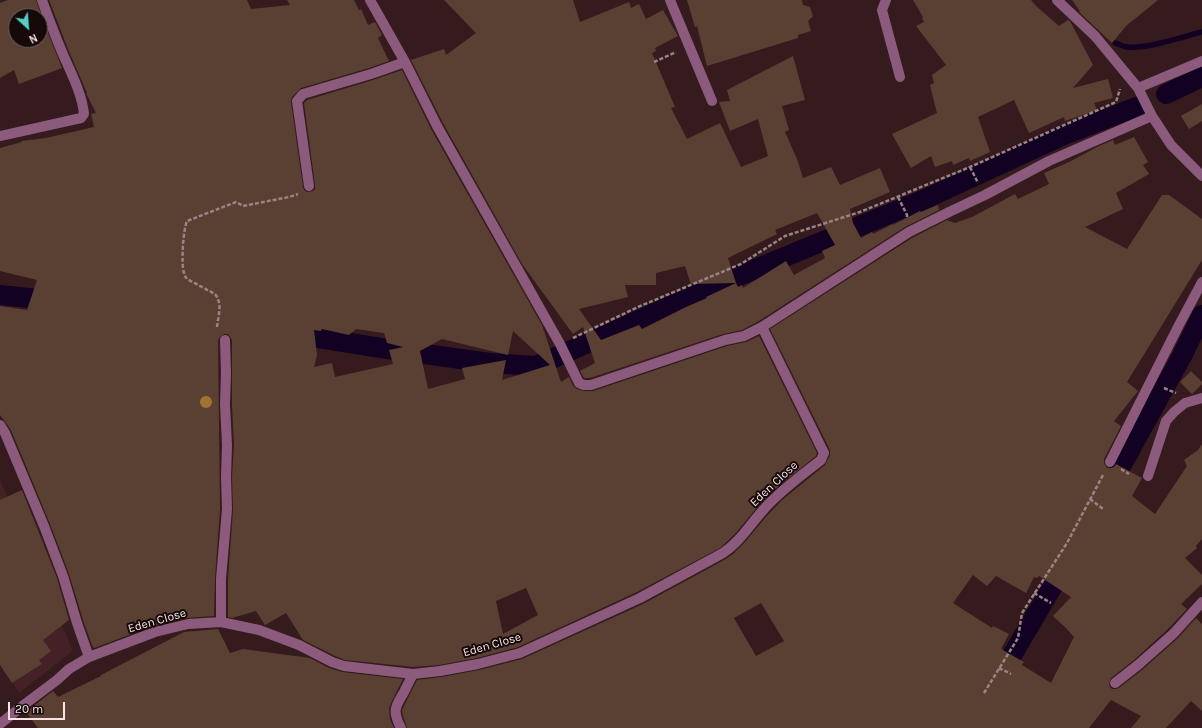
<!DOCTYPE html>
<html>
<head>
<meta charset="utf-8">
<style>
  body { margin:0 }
  #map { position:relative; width:1202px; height:728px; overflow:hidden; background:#351b1e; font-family:Karla,sans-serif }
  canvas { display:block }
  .north { position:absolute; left:8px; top:8px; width:40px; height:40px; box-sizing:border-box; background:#15090a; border:1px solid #6f6061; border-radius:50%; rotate:154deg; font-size:11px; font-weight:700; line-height:16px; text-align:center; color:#f7e3e4 }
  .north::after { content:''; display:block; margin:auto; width:14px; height:18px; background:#56cec3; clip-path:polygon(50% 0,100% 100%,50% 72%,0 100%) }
  .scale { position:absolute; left:8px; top:702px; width:57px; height:18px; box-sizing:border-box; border:2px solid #f7e3e4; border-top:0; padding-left:5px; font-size:12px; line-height:14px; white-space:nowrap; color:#f7e3e4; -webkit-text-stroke:3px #15090a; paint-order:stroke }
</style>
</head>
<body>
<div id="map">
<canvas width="1202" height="728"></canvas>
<div class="north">N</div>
<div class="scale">20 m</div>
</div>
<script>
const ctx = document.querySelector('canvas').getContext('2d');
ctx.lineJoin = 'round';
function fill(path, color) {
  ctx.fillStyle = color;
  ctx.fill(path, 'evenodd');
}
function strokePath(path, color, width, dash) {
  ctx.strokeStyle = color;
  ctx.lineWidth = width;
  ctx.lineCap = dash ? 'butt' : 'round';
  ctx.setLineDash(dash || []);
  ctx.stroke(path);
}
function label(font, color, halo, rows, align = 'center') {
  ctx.font = font + ' Karla,sans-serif';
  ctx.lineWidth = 4;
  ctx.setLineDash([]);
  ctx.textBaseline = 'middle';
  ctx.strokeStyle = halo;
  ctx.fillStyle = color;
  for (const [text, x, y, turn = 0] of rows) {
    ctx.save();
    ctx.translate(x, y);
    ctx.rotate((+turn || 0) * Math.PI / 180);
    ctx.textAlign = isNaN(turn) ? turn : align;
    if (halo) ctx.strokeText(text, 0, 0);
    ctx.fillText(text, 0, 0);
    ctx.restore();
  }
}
fill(new Path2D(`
  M0,480L73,651L19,693L0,660Z`), '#442125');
strokePath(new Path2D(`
  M1115,43C1119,44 1123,47 1127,47C1148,49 1181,37 1202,32`), '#120122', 5.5);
strokePath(new Path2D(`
  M1166,94L1202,77
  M0,295L58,301
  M287,333L381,348L490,363L536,366L719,284L923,200L1064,135L1139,106
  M1108,490L1182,356L1202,315
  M998,679L1067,562`), '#120122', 20);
fill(new Path2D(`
  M8,0H36L46,28L62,68L19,84L14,70L0,78V3ZM16,16H40V40H16Z
  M49,0H247L251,9L290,5L287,0H354L359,10L361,9L368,25L375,22L382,35L378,38L389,61L369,68L301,88L292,97L291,102L303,187L304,190L307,192L313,191L315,189V185L304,103L307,100L373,80L402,70L431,129L542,325L561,382L569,377L573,386L577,389L584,391H593L727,346L746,342L759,336L817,453L816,456L774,490L755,510L735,534L720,548L637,592L518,647L477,658L439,665L413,667L345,660L335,656L303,640L286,613L265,625L256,611L232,618L228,617V579L233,510L232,477L234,445L232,405V340L228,334H224L220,337L218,340L220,509L215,578L214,616L186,618L153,626L94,648L92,645L84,623L69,574L50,524L11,430L0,415V306L27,310L37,280L0,271V148L22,142L21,141L46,138L94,127L91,114L96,113L86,93H87L68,49ZM322,329L349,335L356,329L384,333L387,343L403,347L389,350L393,364L335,377L332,363L314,367L317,355L314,330L321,331ZM513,331L550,365L502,380L506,360L462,368L465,379L428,389L420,351L442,339L508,355ZM526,588L538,615L503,634L496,601Z
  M444,0H573L580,22L629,2L631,8L639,4L646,19L663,10L678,36L655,48L656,51L652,53L675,107L671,108L687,139L720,123L741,167L768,156L758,119L730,131L719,102L730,101L727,90L793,56L805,100L782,106L789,130L785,132L797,159L803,178L831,167L840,185L880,168L890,192L850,209L853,223L861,238L872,232L873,234L893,224V225L920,211L921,212L938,205L939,210L905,227L759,321L742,330L723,334L590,378H584L580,371L595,363L583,327L573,334L522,264L443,123L411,60L444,49L446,55L476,33ZM817,213L835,245L822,251L825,258L794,275L786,261L743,288L742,285L738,287L736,283L706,297L707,298L686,307L642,329L639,325L601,340L579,309L628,297L625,285H656V273L685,266L691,284L736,283L728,258L777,234L775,230Z
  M687,0H802L803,5L810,7L813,16L808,21L811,31L798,35V38L707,66L697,26L695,27Z
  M913,0H1031L1036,6L1059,26L1068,20L1070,21L1093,65L1073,88L1108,79L1113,98L1094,103L1097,110L1065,121L1064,117L1029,133L1014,100L978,117L990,152L970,161L969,158L953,165L952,161L935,167L931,156L911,168L892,134L937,113L930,85L934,83L932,75L946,65L916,26L924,22L922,18L923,17Z
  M1072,0H1158L1126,26L1112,43L1079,12L1080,11Z
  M1202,104V121L1189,129L1181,116Z
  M1134,137L1148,162L1143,165L1149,174L1116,193L1123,209L1085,227L1127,249L1162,195H1169L1202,219V260L1127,382L1138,391L1114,421L1121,426L1104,459V463L1107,468H1110L1114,467L1116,464L1142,478L1132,496L1155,514L1187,466L1184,460L1198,450L1202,444V539L1196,546L1197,548L1185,558L1202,575V584L1181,604L1187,609L1168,629L1134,660L1111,678L1109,684L1110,687L1112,689H1116L1119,688L1142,670L1177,639L1196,618L1202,624V711L1191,701L1166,728H1131L1141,716L1111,700L1089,728H407L403,716L402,710L417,680L441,677L479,670L522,659L643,604L726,559L733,554L745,542L765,518L782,500L825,465L830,455V450L770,329L912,238L947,220L955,223L972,217L1015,194L1018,199L1049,184L1044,173L1069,162L1099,146L1113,140L1115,145ZM973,575L987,586L996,576L1026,593L1034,577L1037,578L1039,576L1071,597L1053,616L1066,628L1074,637L1051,683L1022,665L1024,662L1001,649L1009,634L993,626L992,628L953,603ZM761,603L784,641L756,656L734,618Z
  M1191,371L1202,382V384L1192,394L1180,382Z
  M22,490L57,578L69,620L43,640L51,651L39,660L42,664L12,683L0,665V500Z
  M218,629L230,653L243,649L310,658L329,668L342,672L403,679L393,699L389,708L390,719L394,728H38L26,712L53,691L58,697L101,676V675L184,632Z`), '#5a4033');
strokePath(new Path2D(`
  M654,62L676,52
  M970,167L978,183
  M898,197L907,215V218
  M217,327C218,316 223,304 215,294L187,279C185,276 185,277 184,273C181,264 183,230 187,221L236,202L238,203L243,206L289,197L298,194
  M573,338L638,307L741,264L785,236L860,212L970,167L1116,102L1120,89
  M1164,388L1176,393
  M1121,469L1129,474
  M1090,499L1103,509
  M1034,593L1051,603
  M999,668L1011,674
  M984,693L1018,638L1022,613L1067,543L1103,475`), '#9a8385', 2.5, [4, 2]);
strokePath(new Path2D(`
  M370,0L405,62L437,126L560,344L579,383L584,385H591L725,340L744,336L762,327L909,232L949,212L985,195L1049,161L1152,116
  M670,0L712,101
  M886,0L882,10L900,77
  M1057,0L1095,36L1138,88L1152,116L1171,145L1202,176
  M1138,88L1202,61
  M0,136L81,118L84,114C82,93 70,71 62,52C55,35 48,17 42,0
  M309,186L297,101L303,94L371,74L405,62
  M0,425L5,433L44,526L63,576L77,623L89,657
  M1110,462L1179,325L1202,282
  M1148,476L1166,421L1174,412L1185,403L1202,398
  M221,622V579L227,509L226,477L227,445L225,405L226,373L225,340
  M1115,683L1138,665L1173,634L1202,602
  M0,724L25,704L57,680L69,669L89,657L155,632L188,624L221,622L259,630L299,645L332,662L344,666L413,674L440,671L478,664L520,653L640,598L723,553C740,542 751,523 765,508C781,490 802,475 821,460L824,453L762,327
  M401,728C392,711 395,707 404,692C407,686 410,680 413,674`), '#8c5a7d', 10);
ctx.fillStyle = '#9f7430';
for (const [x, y] of [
  [206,402]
]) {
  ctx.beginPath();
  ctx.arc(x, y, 6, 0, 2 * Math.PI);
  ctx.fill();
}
label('12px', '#f7e3e4', '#15090a', [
  ["Eden Close",774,484,-43],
  ["Eden Close",157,621,-16],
  ["Eden Close",492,645,-16]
]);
</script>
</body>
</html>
